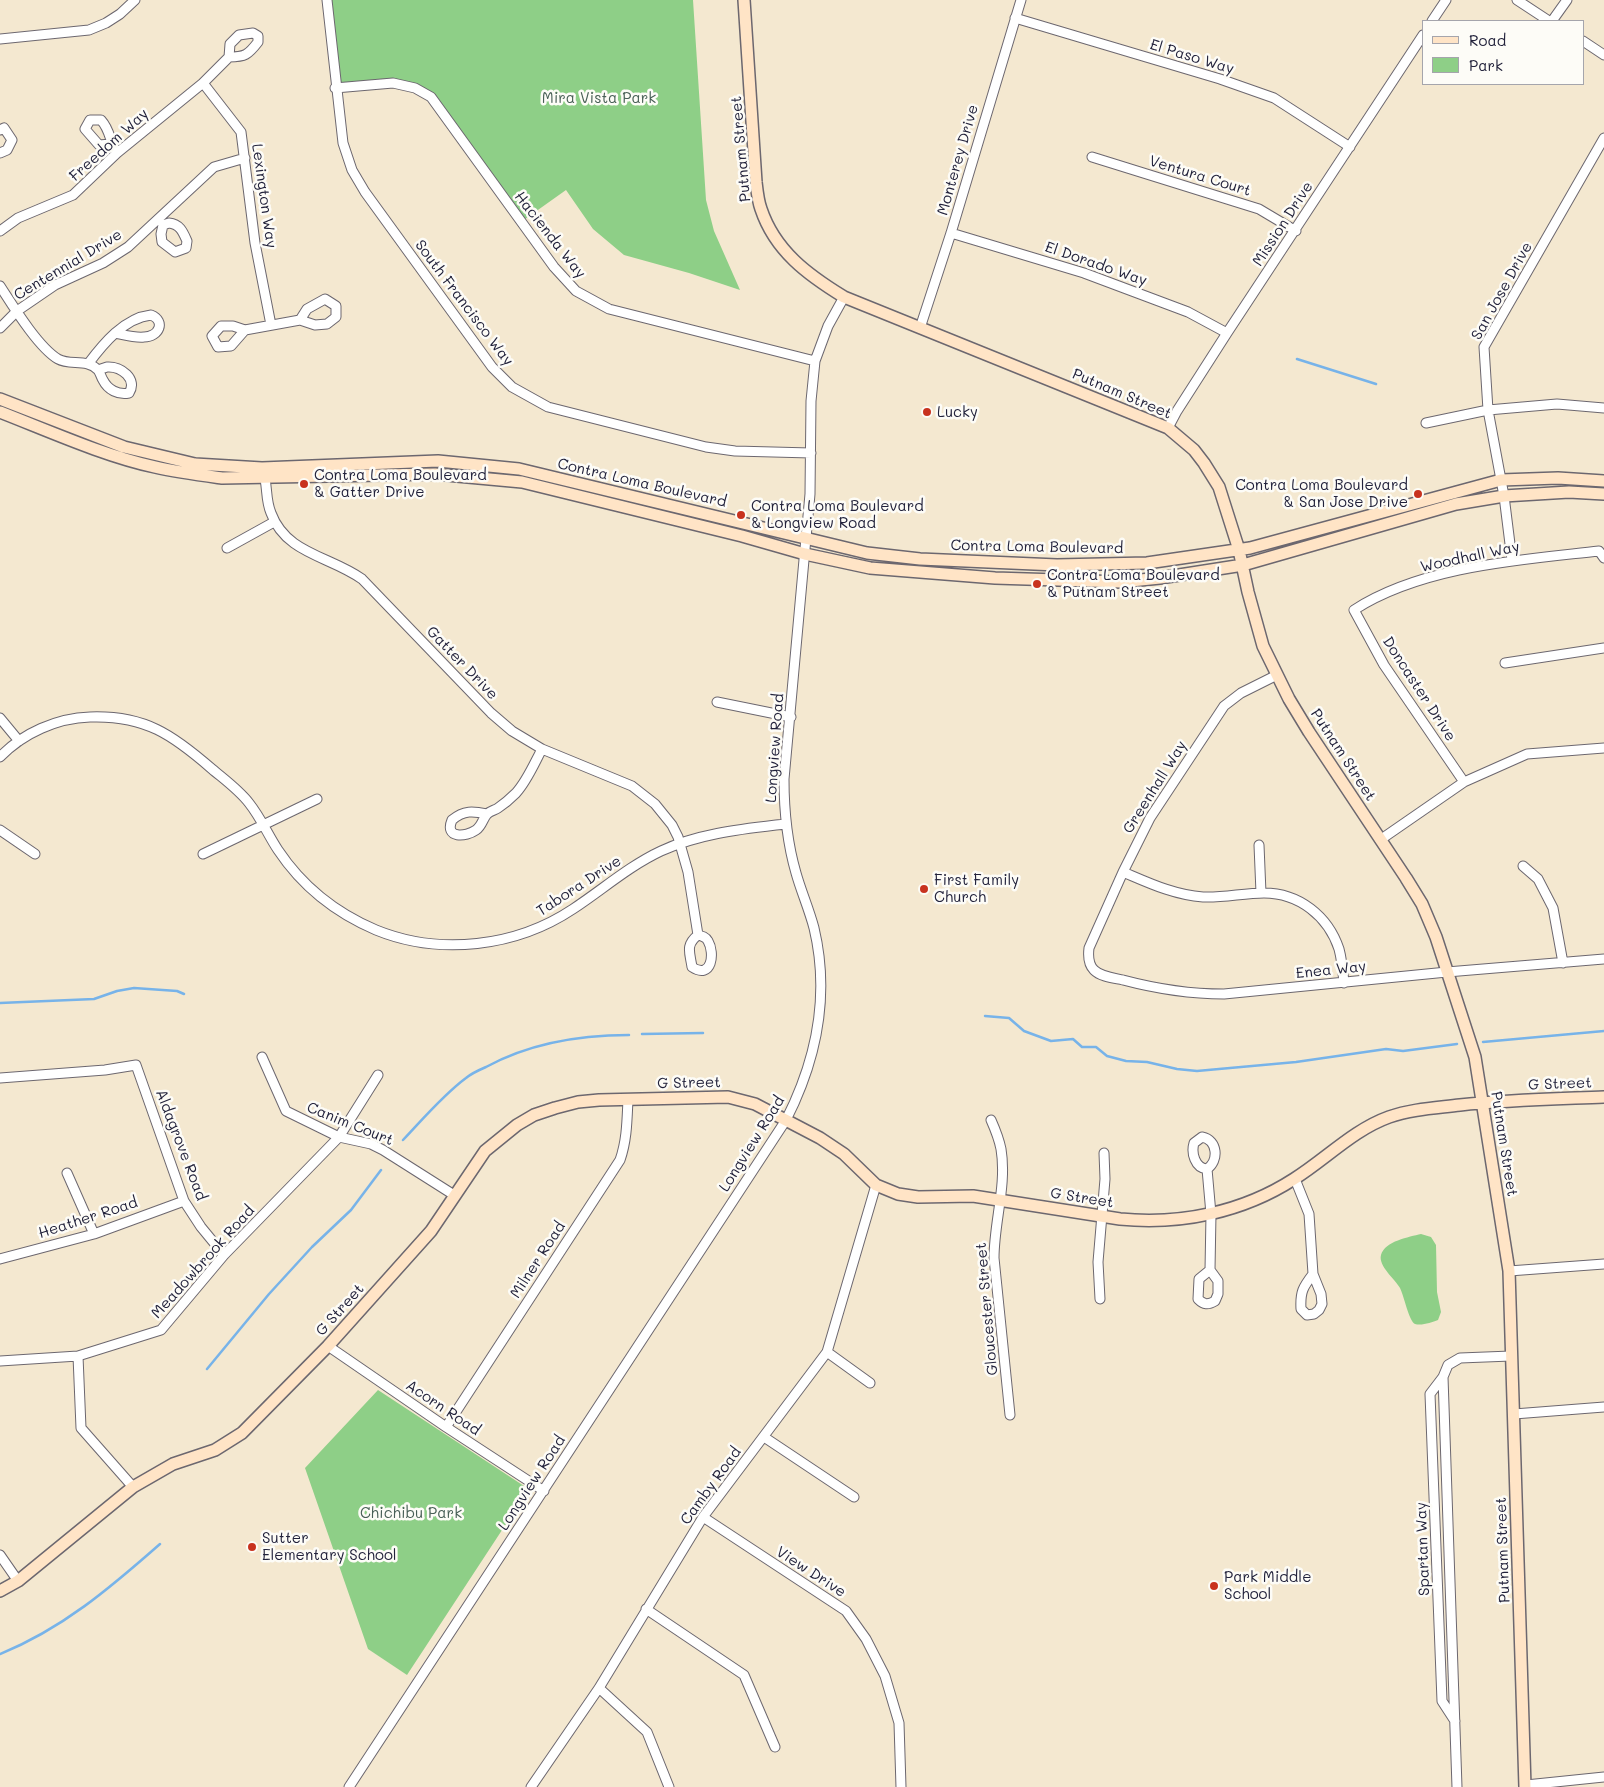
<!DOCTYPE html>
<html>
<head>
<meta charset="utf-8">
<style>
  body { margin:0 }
  #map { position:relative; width:1604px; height:1787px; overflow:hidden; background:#f4e8d0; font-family:Mali,sans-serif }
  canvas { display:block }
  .legend { position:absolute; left:1422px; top:20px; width:162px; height:65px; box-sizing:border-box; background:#fdfcf7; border:1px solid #a5a5ac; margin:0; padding:6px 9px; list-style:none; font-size:15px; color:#22223b }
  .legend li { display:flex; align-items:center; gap:10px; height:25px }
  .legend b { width:25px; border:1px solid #a5a5ac }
</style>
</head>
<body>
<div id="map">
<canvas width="1604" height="1787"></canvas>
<ul class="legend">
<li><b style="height:6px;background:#ffe4c6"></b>Road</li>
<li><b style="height:14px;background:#8ecf87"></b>Park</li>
</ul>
</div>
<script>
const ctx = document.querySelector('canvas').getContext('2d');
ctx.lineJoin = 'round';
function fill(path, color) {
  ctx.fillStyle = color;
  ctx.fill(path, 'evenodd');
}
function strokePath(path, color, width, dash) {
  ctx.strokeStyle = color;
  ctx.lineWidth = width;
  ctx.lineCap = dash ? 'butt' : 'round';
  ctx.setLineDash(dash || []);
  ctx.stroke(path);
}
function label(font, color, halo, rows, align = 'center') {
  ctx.font = font + ' Mali,sans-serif';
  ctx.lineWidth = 5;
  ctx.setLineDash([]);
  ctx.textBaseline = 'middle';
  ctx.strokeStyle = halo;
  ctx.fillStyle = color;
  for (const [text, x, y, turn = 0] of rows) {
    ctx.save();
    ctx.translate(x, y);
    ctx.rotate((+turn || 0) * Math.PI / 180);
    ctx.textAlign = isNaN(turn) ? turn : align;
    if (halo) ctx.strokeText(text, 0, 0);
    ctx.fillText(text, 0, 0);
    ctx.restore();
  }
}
fill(new Path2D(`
  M327,0H693L706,200L714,231L740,290L689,273L624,255L593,229L566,190L521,222L431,97L393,83L335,88Z
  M1421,1234L1431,1237L1436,1245L1437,1292L1441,1312L1438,1320C1432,1322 1422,1326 1415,1324C1409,1321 1404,1296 1400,1288C1395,1279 1378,1266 1381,1255C1385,1241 1409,1237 1421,1234Z
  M378,1390L524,1486L526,1490L525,1495L407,1675L368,1649L305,1468Z`), '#8ecf87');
strokePath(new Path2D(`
  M1297,359L1376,384
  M0,1003L94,999L117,991L134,988L177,991L184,994
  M985,1016L1009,1018L1024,1031L1051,1041L1073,1039L1082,1047H1096L1107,1056L1126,1061L1147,1062L1177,1069L1197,1071L1296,1062L1386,1049L1403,1051L1457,1044
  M642,1034L703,1033
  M1483,1042L1604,1031
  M403,1140C423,1119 443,1095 466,1078C472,1073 479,1070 486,1067C530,1043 579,1035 629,1035
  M207,1369L269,1294L312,1247L351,1210L381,1170
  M0,1654C62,1629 110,1588 160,1544`), '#77b3e9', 2.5);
const street = new Path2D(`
  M327,0L343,143L352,170L365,192L492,367L512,387L548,407L706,447L735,451L811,453
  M1517,0L1549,21
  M1015,18L1220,79L1274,98L1350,147
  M1432,21L1446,0
  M1552,21L1567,0
  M0,39L89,30L106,23L120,14L135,0
  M1583,41L1604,55
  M203,83L241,132L255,243L271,325
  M335,88L393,83L415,88L431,97L554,267L576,291L609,309L815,361
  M0,130L4,128L12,140L7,150L0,153
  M111,144L99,145L85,129L90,120H101C111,131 109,141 117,153
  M1092,157L1259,209L1296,231
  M169,223C180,224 183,232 187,241L186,248L175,252L162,242L161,234L163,225Z
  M0,231L18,218L73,195L117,153L203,83L229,57L230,44L239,35L253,33L258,36V42C248,55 245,57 229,57
  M951,233L1084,273L1188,312L1227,333
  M0,286C13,306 38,347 58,359C70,366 87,358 98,370C100,372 101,377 103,380C108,390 118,395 129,393C138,379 121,366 107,367C104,368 101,369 98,370
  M0,328L17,311L55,285L103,263L128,247L214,167L245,158
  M920,328L951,233L1021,0
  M245,330L231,346L218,347L212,336L221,326H233L245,330L300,320L315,325L327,324L336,317V306L325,299L307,309L300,320
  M88,364C103,344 124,318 151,315C166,321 159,337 144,337C135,338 125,335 115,333
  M1426,423L1488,410L1557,404L1604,408
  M1168,428L1177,411L1227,333L1423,35
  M263,471C268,485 265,499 271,513C286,554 330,556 362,579L491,713L512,731L542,749L632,786L655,804L672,825L678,837L688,872L698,935
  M227,548L274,522
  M1512,560L1504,496L1488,410L1484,347L1604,138
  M1505,663L1604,648
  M1277,675L1241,693L1224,706L1150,818L1123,872L1089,948C1088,956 1088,964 1094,970C1101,977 1114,978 1123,980C1157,989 1189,994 1224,994L1447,972L1604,959
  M717,702L791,717
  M0,718L19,741
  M0,757C23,733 57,718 90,717C145,715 173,735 212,769C225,780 239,790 249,803C261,818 268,835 278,850C302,886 336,913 376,930C440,956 516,947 573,909C602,890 629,866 661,851C700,833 743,829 785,824
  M1464,782L1384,665L1354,610C1422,566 1520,560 1599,551L1604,558
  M487,814C473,811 464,810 452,820C444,839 466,837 476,830C482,826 483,818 487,814C490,811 495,810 498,808C504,804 510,799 516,793C527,781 534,764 542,749
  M0,830L35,854
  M1380,840L1464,782L1527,754L1604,748
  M1259,845L1261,893
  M203,854L317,799
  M1523,866L1538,879L1553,908L1563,963
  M1123,872C1149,883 1174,895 1203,897C1223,898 1244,893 1264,893C1299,893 1328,916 1339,949C1342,960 1343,972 1344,983
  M698,935C702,936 706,937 708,941C715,953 712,980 692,967C690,953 685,945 698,935Z
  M262,1057L286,1111L339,1137L371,1144L383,1150L454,1195
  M0,1078L105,1070L136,1065L184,1201L201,1227L224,1255
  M991,1120C995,1129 999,1139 1001,1149C1007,1185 994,1222 994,1258L1010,1415
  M1202,1137C1218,1140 1219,1161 1207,1169C1195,1168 1191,1153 1194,1143Z
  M1207,1169L1211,1214L1210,1270L1218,1281V1294L1215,1301C1208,1305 1204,1305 1198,1299L1199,1279L1210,1270
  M67,1173L94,1234
  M1295,1179L1309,1214L1313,1274L1321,1294L1322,1304L1319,1310L1314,1314L1307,1315L1301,1309C1300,1292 1303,1287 1313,1274
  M0,1259L94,1234L184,1201
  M1509,1271L1604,1264
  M1100,1299L1098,1262L1105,1179L1104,1153
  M328,1346L446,1427L544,1491
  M827,1352L870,1383
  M78,1356L81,1428L133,1487
  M0,1361L78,1356L161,1330L224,1255L339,1137L378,1075
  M1443,1377L1457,1787
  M1514,1414L1604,1407
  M446,1427L620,1160C627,1140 627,1120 628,1099
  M764,1437L854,1497
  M703,1517L846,1611L866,1639L885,1676L899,1723L901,1787
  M0,1555L18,1581
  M646,1609L744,1675L775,1747
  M599,1688L647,1732L669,1787
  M1455,1721L1442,1701L1430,1394L1443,1377L1448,1365L1460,1358L1511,1356
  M1526,1785L1604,1777
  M349,1787L786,1120C817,1059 830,995 814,928C809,909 801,891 796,873C787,842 784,811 784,779L810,494L811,401L815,361L828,326L844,297
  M531,1787L599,1688L703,1517L827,1352L876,1185`);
const secondary = new Path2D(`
  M744,0L756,182C757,191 758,201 761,209C775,251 808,275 844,297L1168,428L1194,450L1204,463L1219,487L1239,550L1248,592L1263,646L1289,699L1309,732L1406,878L1422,904L1436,937L1475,1057L1509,1271L1525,1787
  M0,399L124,447L195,464L262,468L438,461L519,469L867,553L920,559L1057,565L1147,563L1250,548L1501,480L1558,478L1604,481
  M0,412C49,431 104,456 155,467C177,472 200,475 222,478L435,474L522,482L742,536L805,554L870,568L995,578L1121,582L1160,578L1243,565L1456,504L1504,496L1569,492L1604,494
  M0,1591L18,1581L133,1487L173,1464L215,1450L242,1433L328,1346L431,1231L485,1151L517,1125L534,1115L555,1108L578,1102L599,1100L728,1097L755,1104L820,1138L844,1154L876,1185L898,1194L918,1197L973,1196L1120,1219C1181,1225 1243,1212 1294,1179C1326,1159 1353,1130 1389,1117C1412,1109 1436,1108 1460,1105C1508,1100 1556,1099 1604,1097`);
strokePath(street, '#6c676f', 11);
strokePath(secondary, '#6c676f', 14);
strokePath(street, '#fff', 9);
strokePath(secondary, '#ffe4c6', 11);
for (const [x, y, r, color] of [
  [927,412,5,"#c8321e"],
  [304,484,5,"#c8321e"],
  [1418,494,5,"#c8321e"],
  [741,515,5,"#c8321e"],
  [1037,584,5,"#c8321e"],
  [924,889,5,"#c8321e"],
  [252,1547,5,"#c8321e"],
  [1214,1586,5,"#c8321e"]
]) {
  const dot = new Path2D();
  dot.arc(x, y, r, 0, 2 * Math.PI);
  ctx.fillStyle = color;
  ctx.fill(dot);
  strokePath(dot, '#fdfcf7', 2);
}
label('15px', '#22223b', '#fdfcf7', [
  ["El Paso Way",1192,57,17],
  ["Freedom Way",109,145,-42],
  ["Putnam Street",741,149,-95],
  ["Monterey Drive",958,160,-74],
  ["Ventura Court",1200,176,17],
  ["Lexington Way",264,196,82],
  ["Mission Drive",1283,224,-57],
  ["Hacienda Way",550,235,52],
  ["El Dorado Way",1096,264,19],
  ["Centennial Drive",68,265,-31],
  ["San Jose Drive",1502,291,-61],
  ["South Francisco Way",464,303,53],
  ["Putnam Street",1122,394,23],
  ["Contra Loma Boulevard",642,483,13],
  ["Contra Loma Boulevard",1037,547,1],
  ["Woodhall Way",1470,557,-12],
  ["Gatter Drive",462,663,46],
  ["Doncaster Drive",1419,689,57],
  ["Longview Road",775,748,-86],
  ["Putnam Street",1343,755,57],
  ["Greenhall Way",1155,787,-58],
  ["Tabora Drive",579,886,-33],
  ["Enea Way",1331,970,-6],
  ["G Street",689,1083,-1],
  ["G Street",1560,1084,-2],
  ["Canim Court",350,1124,22],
  ["Longview Road",752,1144,-58],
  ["Putnam Street",1504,1144,81],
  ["Aldagrove Road",181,1145,69],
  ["G Street",1082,1198,9],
  ["Heather Road",88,1218,-18],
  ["Milner Road",538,1260,-57],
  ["Meadowbrook Road",203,1262,-48],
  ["Gloucester Street",987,1309,-95],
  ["G Street",340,1310,-48],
  ["Acorn Road",443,1408,34],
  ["Longview Road",532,1483,-57],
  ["Camby Road",711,1486,-54],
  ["Spartan Way",1423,1549,-92],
  ["Putnam Street",1503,1550,-92],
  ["View Drive",811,1572,33]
]);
label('15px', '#485f56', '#fdfcf7', [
  ["Mira Vista Park",599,98],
  ["Chichibu Park",411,1513]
]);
label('15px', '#22223b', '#fdfcf7', [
  ["Lucky",937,412],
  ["Contra Loma Boulevard",314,475],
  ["& Gatter Drive",314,492],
  ["Contra Loma Boulevard",1408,485,"right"],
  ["& San Jose Drive",1408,502,"right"],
  ["Contra Loma Boulevard",751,506],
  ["& Longview Road",751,523],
  ["Contra Loma Boulevard",1047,575],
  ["& Putnam Street",1047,592],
  ["First Family",934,880],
  ["Church",934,897],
  ["Sutter",262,1538],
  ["Elementary School",262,1555],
  ["Park Middle",1224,1577],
  ["School",1224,1594]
], 'left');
</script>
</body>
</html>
